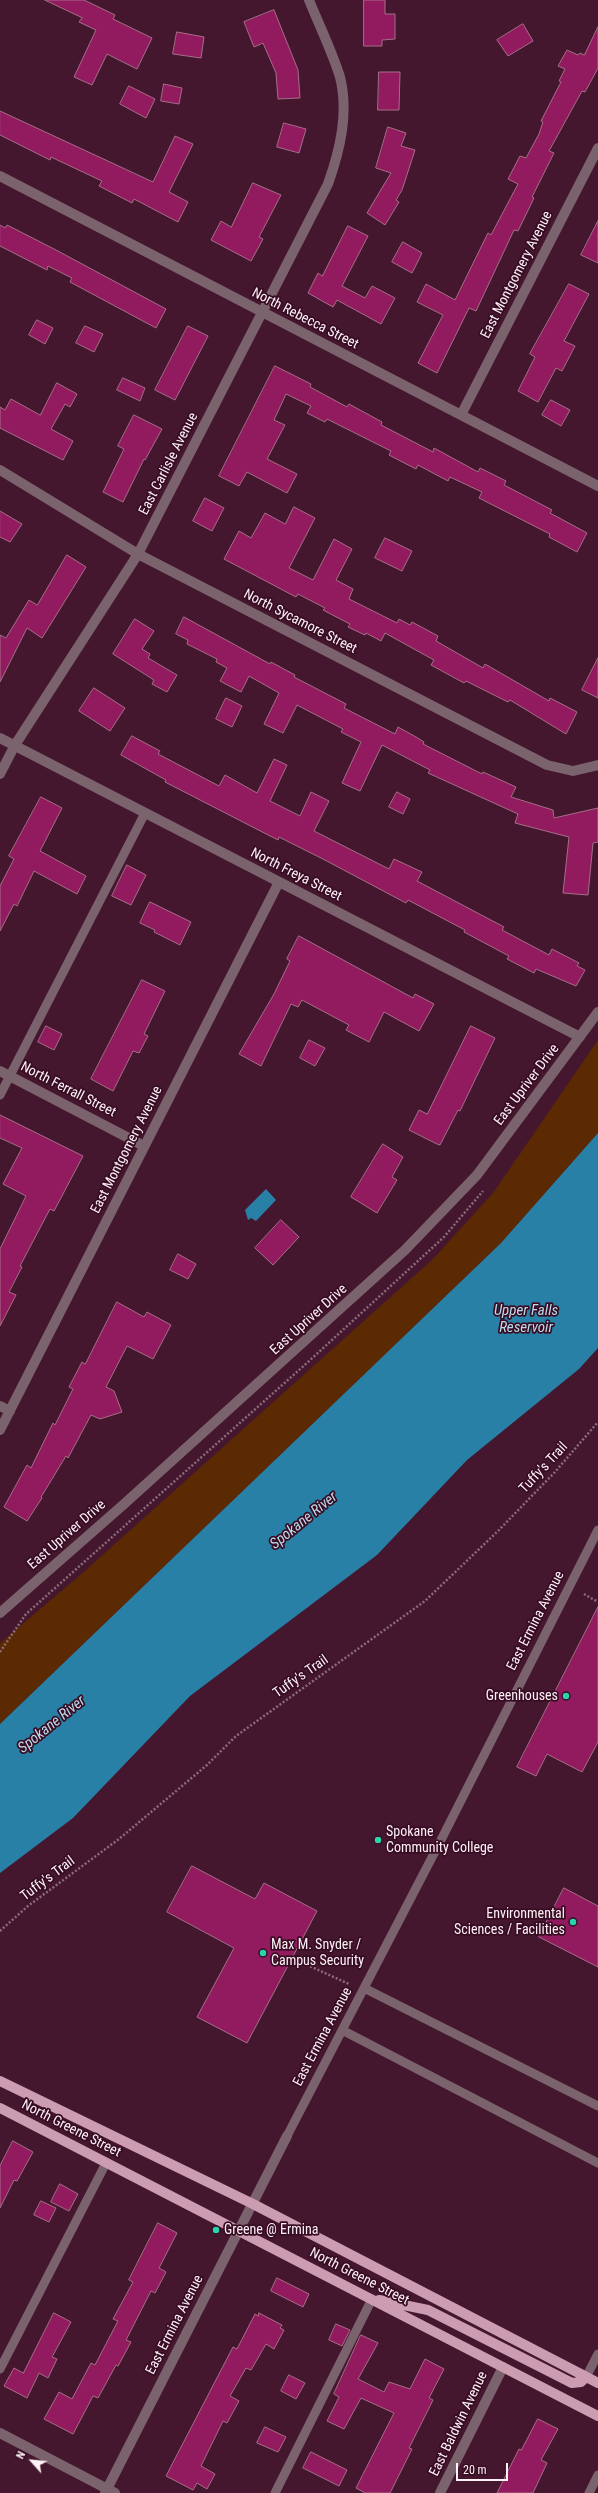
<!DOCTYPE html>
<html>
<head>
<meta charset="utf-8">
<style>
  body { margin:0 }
  #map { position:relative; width:598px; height:2493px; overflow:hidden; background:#44172e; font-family:"Roboto Condensed",sans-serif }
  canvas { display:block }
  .north { position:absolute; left:12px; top:2441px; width:40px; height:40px; -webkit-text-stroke:3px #380d24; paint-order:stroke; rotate:297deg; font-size:11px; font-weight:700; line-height:16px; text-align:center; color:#fdf1f6 }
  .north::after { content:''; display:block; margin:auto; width:14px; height:18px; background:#fdf1f6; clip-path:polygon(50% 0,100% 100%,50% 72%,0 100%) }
  .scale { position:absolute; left:456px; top:2463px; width:52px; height:18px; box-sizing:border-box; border:2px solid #fdf1f6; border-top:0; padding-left:5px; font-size:12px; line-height:14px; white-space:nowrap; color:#fdf1f6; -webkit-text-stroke:3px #380d24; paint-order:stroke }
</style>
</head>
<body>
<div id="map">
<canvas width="598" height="2493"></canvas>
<div class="north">N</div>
<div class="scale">20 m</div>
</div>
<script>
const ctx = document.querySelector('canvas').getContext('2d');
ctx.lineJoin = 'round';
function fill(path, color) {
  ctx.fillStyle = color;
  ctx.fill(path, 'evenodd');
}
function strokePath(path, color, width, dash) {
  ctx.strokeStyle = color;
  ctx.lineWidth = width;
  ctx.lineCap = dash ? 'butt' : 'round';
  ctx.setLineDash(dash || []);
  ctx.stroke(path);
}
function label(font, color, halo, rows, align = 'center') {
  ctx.font = font + ' "Roboto Condensed",sans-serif';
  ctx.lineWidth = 3.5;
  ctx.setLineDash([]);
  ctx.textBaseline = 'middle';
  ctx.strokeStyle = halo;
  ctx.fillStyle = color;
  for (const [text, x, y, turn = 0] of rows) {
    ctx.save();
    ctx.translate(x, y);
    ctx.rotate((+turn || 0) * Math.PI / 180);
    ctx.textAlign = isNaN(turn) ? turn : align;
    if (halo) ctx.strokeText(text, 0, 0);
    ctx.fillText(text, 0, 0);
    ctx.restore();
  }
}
fill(new Path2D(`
  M598,1040V1133L501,1243L0,1724V1643L78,1577L433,1259L493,1193Z`), '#5b2902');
fill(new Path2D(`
  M598,1133V1348L579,1369L467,1460L377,1555L190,1696L73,1818L0,1873V1724L501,1243Z
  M266,1189L276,1200L256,1221L251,1218L248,1220L245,1210Z`), '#2980a6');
const building = new Path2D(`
  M45,0H84L115,15L113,19L152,38L137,69L107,54L92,85L74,77L96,30L79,22L82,18Z
  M364,0H385V14H395V39L382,40V46H364Z
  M274,10L298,70L300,98L278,99L276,73L263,43L254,47L244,22Z
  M523,24L533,41L508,56L497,40Z
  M598,27V68L585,92L582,91L549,151L554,153L532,197L534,198L518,231L514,230L476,311L469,308L437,373L418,363L443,315L417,302L426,284L455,300L488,233L491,235L518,184L508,179L520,156L526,158L539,134L543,122L541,121L561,82L559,81L565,69L558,66L567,50L578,55L580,53L584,55Z
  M177,32L204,37L201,58L173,54Z
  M379,72H400L399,110H378Z
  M164,84L182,88L179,104L161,101Z
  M129,86L155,99L146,118L120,104Z
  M0,111L153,182L175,136L193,144L169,192L188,202L178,222L134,199L132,203L99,186L102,181L51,157L50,160L0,135Z
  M284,123L306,129L299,153L277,147Z
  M388,127L406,133L401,146L415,150L402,190L396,200L399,202L385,225L367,213L391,173L376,168Z
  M253,183L281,195L259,237L263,239L251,261L211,240L221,221L231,227Z
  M598,221V263L581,255Z
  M0,225L5,228L7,225L56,250L166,309L156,328L70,282L72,278L48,266L47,270L0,246Z
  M348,226L368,236L342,286L365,298L372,286L395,298L381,324L337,300L333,307L308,293L318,273L322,276Z
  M403,242L422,253L412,273L392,262Z
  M569,284L589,294L564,341L575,346L562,371L556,368L538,402L518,391L535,357L530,354Z
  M37,320L53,328L45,344L29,335Z
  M85,326L103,334L94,352L76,343Z
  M188,326L208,336L175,400L155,390Z
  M275,366L311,384L310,387L347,407L349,404L382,422L381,425L433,452L434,448L478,472L480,468L506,481L504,485L552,510L550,513L587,533L577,552L549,537L550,534L479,498L482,492L450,477L448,481L418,465L416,469L389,455L391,451L327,419L325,422L307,413L311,406L286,394L274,420L285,425L267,459L297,474L287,493L247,472L239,486L219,476Z
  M123,378L145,388L140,401L117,390Z
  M57,383L77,394L70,407L65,404L51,429L73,441L63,460L0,428V407L5,410L11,399L40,415Z
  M551,400L570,410L561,426L542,415Z
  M134,415L162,429L145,460L144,459L123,502L103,492L124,449L118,446Z
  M205,498L224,508L212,531L193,521Z
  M294,507L315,518L289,568L313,580L334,539L352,549L336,580L353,589L349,599L397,623L399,619L410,625L412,622L438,636L436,641L483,668L485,664L549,701L550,698L577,712L566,734L510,700L508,702L466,681L464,683L431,665L434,660L385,633L381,641L366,633L365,635L348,627L350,624L323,610L325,608L298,594L296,597L224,559L239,531L251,538L265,513L285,524Z
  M0,511L22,524L10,542L0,537Z
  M385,538L412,551L402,571L375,558Z
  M67,555L86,567L42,638L27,628L0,682V635L6,638L29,600L37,605Z
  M184,617L270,664L271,662L295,675L294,677L346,704L344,708L395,734L398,727L416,737L424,742L423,744L482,774L483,772L516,787L511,797L553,810L554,818L598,808V842L593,843L588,895L563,893L569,837L515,823L518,814L428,773L430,770L382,745L360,791L342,783L361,742L341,732L343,729L297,705L283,733L264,724L279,693L249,676L241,692L220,681L227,668L216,662L217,659L187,644L188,640L176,634Z
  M135,619L154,631L142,649L150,654L148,658L177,675L167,692L152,684L154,680L113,654Z
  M598,658V698L582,690Z
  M94,688L125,708L110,731L79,711Z
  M226,698L242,706L232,727L216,719Z
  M132,736L160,751L158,754L219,786L225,775L257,793L274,759L287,765L270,801L300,816L311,792L329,801L314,831L389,869L394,859L422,872L417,881L504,927L502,930L549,955L552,949L579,963L577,966L585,970L576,986L536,969L534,973L507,959L509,956L464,932L465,930L408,900L406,903L323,859L279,837L278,840L165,782L166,780L121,755Z
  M397,792L410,799L403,814L389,807Z
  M41,797L62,808L40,851L86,876L77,894L34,871L17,906L14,904L0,931V886L14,859L9,856Z
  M127,865L146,875L131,905L112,896Z
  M150,902L191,922L180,945L154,932L155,930L140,923Z
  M299,936L402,992L413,998L415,994L434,1004L419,1031L384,1012L369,1042L346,1030L349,1025L302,1000L298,1007L291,1004L261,1066L239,1054L274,994L290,961L287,959Z
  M142,980L165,991L144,1034L148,1036L139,1053L133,1051L113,1091L91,1079Z
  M46,1026L62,1034L54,1050L38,1042Z
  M471,1026L495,1038L460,1111L458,1110L440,1145L437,1144L409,1130L419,1110L427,1114Z
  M309,1040L325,1048L315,1066L300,1058Z
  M0,1115L83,1156L54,1211L50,1209L20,1266L22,1267L9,1292L16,1295L0,1326V1249L26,1196L3,1184L22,1148L0,1138Z
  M383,1144L403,1157L392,1177L397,1180L377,1213L351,1197Z
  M281,1220L299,1237L273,1265L255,1248Z
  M178,1254L196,1264L188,1279L170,1270Z
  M117,1302L144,1317L147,1312L171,1325L153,1359L127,1346L106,1387L114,1391L122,1412L100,1419L91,1415L68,1458L66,1456L41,1497L42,1498L27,1521L4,1507L27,1465L31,1468L53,1423L55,1425L73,1389L69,1387L82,1362L85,1364Z
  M598,1607V1742L582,1772L547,1754L536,1776L517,1767Z
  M192,1866L255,1899L264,1883L317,1911L247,2043L197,2017L234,1948L167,1912Z
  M564,1888L598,1906V1967L539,1937Z
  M13,2141L33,2152L17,2181L14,2180L0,2208V2166Z
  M60,2184L78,2194L69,2211L51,2202Z
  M41,2201L56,2208L49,2222L34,2215Z
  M158,2223L177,2233L159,2268L166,2272L155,2293L151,2291L126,2340L131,2342L118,2366L116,2365L98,2398L93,2396L73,2434L44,2419L59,2392L72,2399L91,2363L95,2365L118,2321L113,2319L133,2282L129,2280Z
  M277,2278L309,2294L303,2307L271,2291Z
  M54,2313L71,2322L52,2357L57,2359L48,2378L39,2373L27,2398L4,2386L14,2368L23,2373Z
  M259,2313L282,2325L280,2328L284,2330L274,2349L266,2344L251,2370L246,2368L230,2396L239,2401L227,2423L223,2421L201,2466L215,2474L207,2489L197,2483L193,2490L166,2476L233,2347L237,2349L255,2314L258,2316Z
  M336,2324L350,2330L342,2346L329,2340Z
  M361,2335L378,2343L358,2379L384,2392L389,2382L410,2389L425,2359L444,2369L429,2398L433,2400L409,2448L412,2449L390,2493H365L356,2488L394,2413L361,2398L344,2429L327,2421L339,2397L334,2394Z
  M289,2375L305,2383L296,2399L281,2391Z
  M538,2419L558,2429L541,2460L547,2463L533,2493H497L519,2449L521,2450Z
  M265,2427L286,2437L278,2452L257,2443Z
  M311,2452L347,2470L339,2486L303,2468Z`);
fill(building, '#921a5f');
strokePath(building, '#a56f87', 1);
strokePath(new Path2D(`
  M584,1594L598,1602
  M0,1652L26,1614L308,1362L444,1237L483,1191
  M0,1931L28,1906L119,1839L207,1765L236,1736L425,1601L498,1531L555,1472L598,1422
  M292,1958L349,1984`), '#8c6c7c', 2.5, [2, 2]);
strokePath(new Path2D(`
  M0,1095L145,813
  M364,1988L598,2106
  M342,2030L598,2163
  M287,2136L441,1840L598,1530
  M0,2369L106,2163
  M586,2377L598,2354
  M275,2493L372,2299
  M589,2493L598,2475`), '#7b636d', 9);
strokePath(new Path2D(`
  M0,176L598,486
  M461,415L598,148
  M0,470L138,554L547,765L573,771L598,765
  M0,774L15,745L138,554L328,184C340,150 349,113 340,77C332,51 319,25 309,0
  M0,1071L144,1146
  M0,1406L10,1411
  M0,1430L279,882
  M0,2433L115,2493
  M105,2493L239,2230
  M440,2493L503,2367`), '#7b636d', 10);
strokePath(new Path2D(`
  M0,738L580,1037
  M0,1613L123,1505L405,1250L477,1175L598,1012
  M239,2230L287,2136`), '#7b636d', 10);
strokePath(new Path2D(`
  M0,2081L253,2204L598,2383
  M0,2108L598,2416
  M379,2300L428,2310L572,2383L581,2382L586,2377`), '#cc9cb0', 10);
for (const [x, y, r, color] of [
  [566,1696,4,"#2bd5ab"],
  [378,1840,4,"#2bd5ab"],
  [573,1922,4,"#2bd5ab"],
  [263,1953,4,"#2bd5ab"],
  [216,2230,4,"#2bd5ab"]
]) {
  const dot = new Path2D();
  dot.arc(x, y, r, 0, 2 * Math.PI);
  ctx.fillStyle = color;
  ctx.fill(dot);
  strokePath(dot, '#380d24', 1.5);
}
label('14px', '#fdf1f6', '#380d24', [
  ["East Montgomery Avenue",517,275,-63],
  ["North Rebecca Street",305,319,27],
  ["East Carlisle Avenue",169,464,-63],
  ["North Sycamore Street",300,622,27],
  ["North Freya Street",296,875,27],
  ["East Upriver Drive",527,1085,-53],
  ["North Ferrall Street",68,1090,27],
  ["East Montgomery Avenue",127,1150,-63],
  ["East Upriver Drive",309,1320,-42],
  ["Tuffy's Trail",544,1468,-47],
  ["East Upriver Drive",67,1535,-41],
  ["East Ermina Avenue",536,1621,-63],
  ["Tuffy's Trail",301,1677,-35],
  ["Tuffy's Trail",48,1879,-37],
  ["East Ermina Avenue",323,2037,-62],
  ["North Greene Street",71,2129,27],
  ["North Greene Street",359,2277,27],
  ["East Ermina Avenue",175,2325,-63],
  ["East Baldwin Avenue",459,2424,-64]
]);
label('14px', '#fdf1f6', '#380d24', [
  ["Greenhouses",558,1696,"right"],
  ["Spokane",386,1832],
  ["Community College",386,1848],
  ["Environmental",565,1914,"right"],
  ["Sciences / Facilities",565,1930,"right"],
  ["Max M. Snyder /",271,1945],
  ["Campus Security",271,1961],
  ["Greene @ Ermina",224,2230]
], 'left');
label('italic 15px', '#bddbeb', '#380d24', [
  ["Upper Falls",526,1311],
  ["Reservoir",526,1328],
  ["Spokane River",304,1521,-39],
  ["Spokane River",52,1725,-39]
]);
</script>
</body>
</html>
